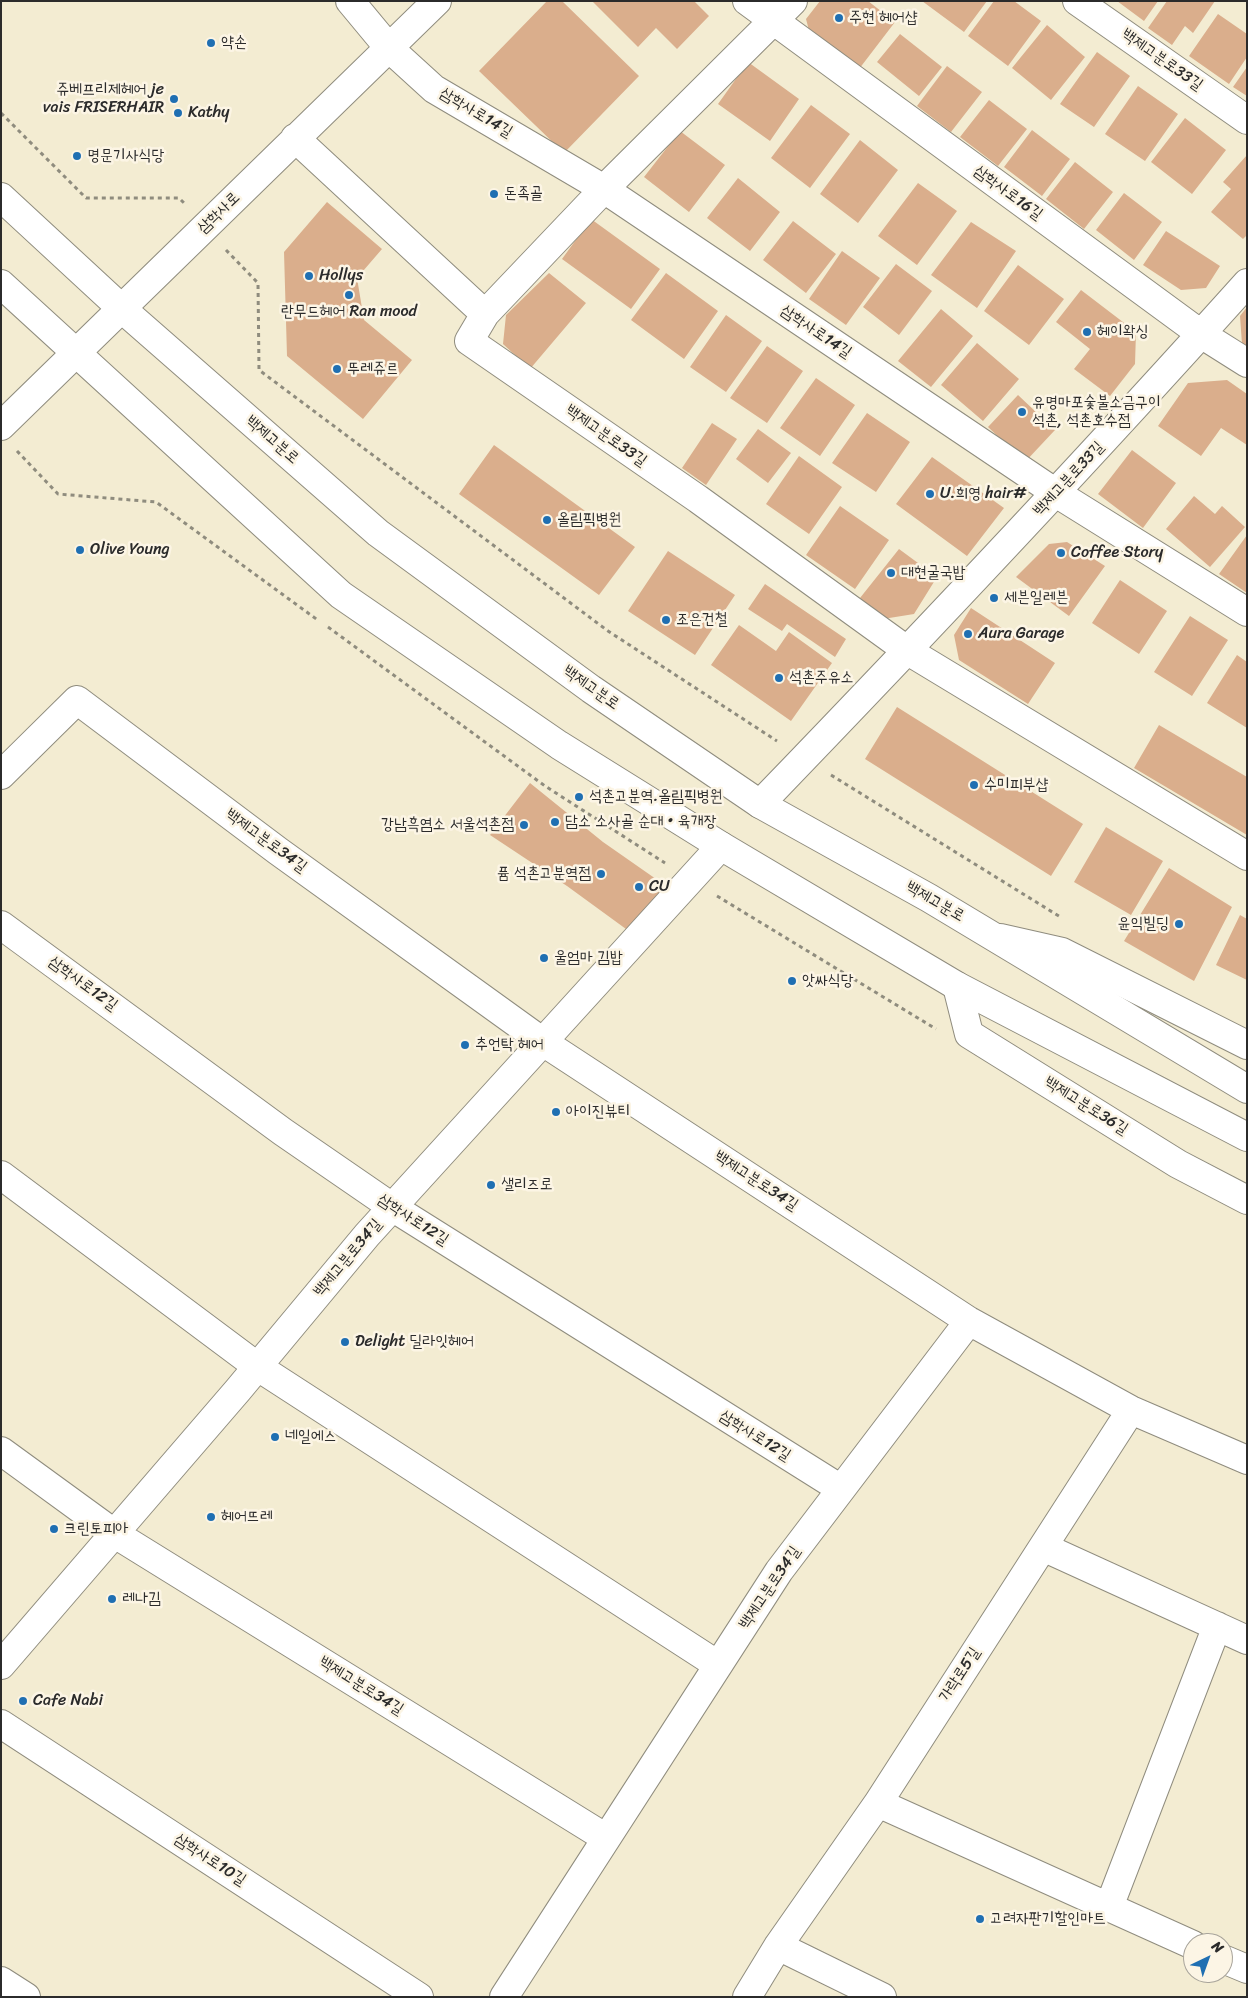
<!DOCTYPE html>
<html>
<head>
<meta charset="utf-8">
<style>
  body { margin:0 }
  #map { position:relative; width:1248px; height:1998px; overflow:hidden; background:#f3ecd2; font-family:Sriracha,sans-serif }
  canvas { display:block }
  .frame { position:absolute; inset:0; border:2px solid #2b2b2b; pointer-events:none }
  .north { position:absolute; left:1183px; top:1933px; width:50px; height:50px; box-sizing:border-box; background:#fcf5e5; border:1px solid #a8a49b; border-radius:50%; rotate:42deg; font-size:14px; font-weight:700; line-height:20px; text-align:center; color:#2b2b2b }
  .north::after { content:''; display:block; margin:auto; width:18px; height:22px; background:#1f6fb2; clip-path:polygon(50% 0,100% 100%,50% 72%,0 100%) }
</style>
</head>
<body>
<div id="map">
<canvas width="1248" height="1998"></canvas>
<div class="frame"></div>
<div class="north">N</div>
</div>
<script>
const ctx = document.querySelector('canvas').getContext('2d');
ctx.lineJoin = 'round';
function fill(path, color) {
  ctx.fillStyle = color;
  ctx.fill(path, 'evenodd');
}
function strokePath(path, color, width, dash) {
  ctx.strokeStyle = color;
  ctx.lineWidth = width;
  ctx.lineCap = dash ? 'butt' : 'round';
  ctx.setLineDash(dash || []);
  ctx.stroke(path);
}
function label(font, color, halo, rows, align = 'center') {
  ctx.font = font + ' Sriracha,"Poor Story",sans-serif';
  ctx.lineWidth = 5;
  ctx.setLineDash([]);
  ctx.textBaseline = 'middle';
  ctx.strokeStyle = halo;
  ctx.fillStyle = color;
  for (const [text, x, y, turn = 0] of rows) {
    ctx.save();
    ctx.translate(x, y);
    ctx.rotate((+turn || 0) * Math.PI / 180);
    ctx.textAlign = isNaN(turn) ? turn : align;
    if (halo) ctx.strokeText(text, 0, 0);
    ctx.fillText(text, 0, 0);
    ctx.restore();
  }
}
fill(new Path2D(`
  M547,1H562L639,76L564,153L479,71Z
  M592,1H694L709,16L677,49L656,28L638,47Z
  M820,1H868L895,22L856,73L811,38L806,19Z
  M922,1H987L964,32Z
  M994,1H1014L1041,21L1008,66L968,36Z
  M1117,1H1158L1144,21Z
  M1167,1H1215L1193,33L1185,26L1172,45L1148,28Z
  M1218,14L1247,34V57L1229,84L1189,56Z
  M1047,25L1085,57L1051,100L1012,68Z
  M900,34L942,67L919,96L877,62Z
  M1097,52L1130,76L1094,127L1060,104Z
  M748,62L799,99L770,141L718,104Z
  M947,66L982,92L951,132L917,106Z
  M1247,67V96L1233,87Z
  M1138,86L1178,114L1145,161L1105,134Z
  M989,100L1027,129L998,166L960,137Z
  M811,105L850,134L810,188L771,158Z
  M1185,118L1226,150L1192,194L1151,162Z
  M1032,130L1070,159L1042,196L1004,167Z
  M680,131L725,165L689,212L644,177Z
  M860,140L898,170L858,223L820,194Z
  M1247,155V235L1243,239L1211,212L1231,189L1223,182Z
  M1075,162L1113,192L1084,229L1046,199Z
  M738,178L780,212L750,251L707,218Z
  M918,183L957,211L917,265L878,236Z
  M1124,193L1162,222L1134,260L1096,230Z
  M327,202L382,249L357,278L364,320L412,360L363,419L287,356L284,252Z
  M591,219L660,269L631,309L562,259Z
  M793,221L836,254L806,293L763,260Z
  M971,222L1016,251L977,308L931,275Z
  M1166,231L1220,266L1206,288L1181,290L1143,265Z
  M842,251L880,278L846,325L809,299Z
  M896,264L932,291L899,335L863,307Z
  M1018,265L1064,299L1029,345L984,311Z
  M549,273L586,303L530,369L503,344L506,315Z
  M666,273L718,311L684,359L631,320Z
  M1081,290L1136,332L1135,364L1110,396L1074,369L1090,349L1056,322Z
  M1247,307V347L1242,344L1240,316Z
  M941,309L973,336L931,387L898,361Z
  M726,315L762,341L726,392L690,367Z
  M977,343L1019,379L983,421L941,385Z
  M767,346L803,371L767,423L730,398Z
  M816,378L855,405L820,456L780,428Z
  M1227,380L1247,394V445L1221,428L1201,456L1158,426L1188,383Z
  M1018,395L1055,430L1025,462L988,427Z
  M867,413L910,442L876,492L832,463Z
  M712,423L737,439L706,485L682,468Z
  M758,429L791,453L768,483L736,459Z
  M494,445L635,547L599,595L459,494Z
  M1132,450L1176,483L1143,528L1098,494Z
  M799,456L842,487L809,534L766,504Z
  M932,457L1004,508L967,556L896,504Z
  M1194,496L1215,514L1222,506L1245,527L1210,567L1166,529Z
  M840,506L889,540L855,589L806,555Z
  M1247,535V593L1219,574Z
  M1067,542L1105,566L1069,616L1016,577L1049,544Z
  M899,549L937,577L914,614L883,619L860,598Z
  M668,551L735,595L695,655L628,611Z
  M1120,580L1167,611L1139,654L1092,623Z
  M765,584L846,639L835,657L787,624L782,631L748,609Z
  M971,608L1055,663L1028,704L959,660L954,635Z
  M1190,616L1228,640L1192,696L1154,672Z
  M739,625L776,651L789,632L832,663L791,721L711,665Z
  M1237,655L1247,662V728L1207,703Z
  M897,707L1083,824L1051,876L865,759Z
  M1159,725L1247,777V835L1134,768Z
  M530,783L603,842L666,886L626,929L567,886L490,835Z
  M1106,827L1163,861L1131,915L1074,882Z
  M1169,868L1232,907L1194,981L1124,941Z
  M1240,915L1247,919V980L1216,965Z`), '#daae8c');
const minor = new Path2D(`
  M350,1L389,48L434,89L604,189L1056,493L1247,612
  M747,1L1201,334L1247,363
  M793,1L604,189L485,314L469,341L698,499L908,651L1247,856
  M1077,1L1247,120
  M295,138L485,314
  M1,426L437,1
  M1,775L77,700L278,851L543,1042L969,1321L1131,1410L1247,1460
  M760,804C925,633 1088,460 1247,283
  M1,925L283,1132L392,1207L841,1489
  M1000,938L1062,952L1247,1045
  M957,986L969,1034L1178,1164L1247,1200
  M1,1175L258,1367L718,1665
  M1,1451L115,1534L606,1838
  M1043,1547L1247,1640
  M1,1665L238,1390L367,1235L721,846
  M1,1724L419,1997
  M878,1803L1193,1945
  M1109,1907L1217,1626
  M778,1946L882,1997
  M1223,1959L1247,1969
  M1,1981L26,1997
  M504,1997L779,1571L969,1321
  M747,1997L778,1946L878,1803L1131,1410`);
const major = new Path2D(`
  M1,197L121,308L378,533L591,689L760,804L929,898L1247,1089
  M1,284L341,595L559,745L721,846L957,986L1247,1137`);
strokePath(minor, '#8f8c7e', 30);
strokePath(major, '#8f8c7e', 30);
strokePath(new Path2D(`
  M1,113L86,198H179L185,204
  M226,250L258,283L259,370L608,631L777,741
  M17,451L58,494L156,502L319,621
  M328,627L545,786L665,863
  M831,775L1062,918
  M717,896L936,1029`), '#8f8c7e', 3, [4, 4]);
strokePath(minor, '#fff', 28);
strokePath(major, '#fff', 28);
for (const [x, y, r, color] of [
  [839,18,5,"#1f6fb2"],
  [211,43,5,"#1f6fb2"],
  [174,99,5,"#1f6fb2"],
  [178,113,5,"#1f6fb2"],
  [77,156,5,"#1f6fb2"],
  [494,194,5,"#1f6fb2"],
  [309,276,5,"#1f6fb2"],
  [349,295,5,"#1f6fb2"],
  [1087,332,5,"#1f6fb2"],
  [337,369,5,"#1f6fb2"],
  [1022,412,5,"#1f6fb2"],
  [930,494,5,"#1f6fb2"],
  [547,520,5,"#1f6fb2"],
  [80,550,5,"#1f6fb2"],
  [1061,553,5,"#1f6fb2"],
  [891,573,5,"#1f6fb2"],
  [994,598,5,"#1f6fb2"],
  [666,620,5,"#1f6fb2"],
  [968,634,5,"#1f6fb2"],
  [779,678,5,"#1f6fb2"],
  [974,785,5,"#1f6fb2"],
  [579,797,5,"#1f6fb2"],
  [555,822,5,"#1f6fb2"],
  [524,825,5,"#1f6fb2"],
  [601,874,5,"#1f6fb2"],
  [639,887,5,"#1f6fb2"],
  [1179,924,5,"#1f6fb2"],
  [544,958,5,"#1f6fb2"],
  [792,981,5,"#1f6fb2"],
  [465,1045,5,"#1f6fb2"],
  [556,1112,5,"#1f6fb2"],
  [491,1185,5,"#1f6fb2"],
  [345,1342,5,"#1f6fb2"],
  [275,1437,5,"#1f6fb2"],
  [211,1517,5,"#1f6fb2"],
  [54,1529,5,"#1f6fb2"],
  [112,1599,5,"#1f6fb2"],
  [23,1701,5,"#1f6fb2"],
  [980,1919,5,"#1f6fb2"]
]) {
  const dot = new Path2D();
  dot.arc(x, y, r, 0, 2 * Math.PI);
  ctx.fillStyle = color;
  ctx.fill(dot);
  strokePath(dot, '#fcf5e5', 2);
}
label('16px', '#2b2b2b', '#fcf5e5', [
  ["주현 헤어샵",849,18],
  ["약손",221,43],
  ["쥬베프리제헤어 je",164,90,"right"],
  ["vais FRISERHAIR",164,108,"right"],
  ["Kathy",188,113],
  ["명문기사식당",87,156],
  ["돈족골",504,194],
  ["Hollys",319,276],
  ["란무드헤어 Ran mood",349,312,"center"],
  ["헤이왁싱",1097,332],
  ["뚜레쥬르",347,369],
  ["유명마포숯불소금구이",1032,403],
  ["석촌, 석촌호수점",1032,421],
  ["U.희영 hair#",940,494],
  ["올림픽병원",557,520],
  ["Olive Young",90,550],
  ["Coffee Story",1071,553],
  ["대현굴국밥",901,573],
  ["세븐일레븐",1004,598],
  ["조은건철",676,620],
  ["Aura Garage",978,634],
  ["석촌주유소",789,678],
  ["수미피부샵",984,785],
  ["석촌고분역.올림픽병원",589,797],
  ["담소 소사골 순대 • 육개장",565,822],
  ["강남흑염소 서울석촌점",514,825,"right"],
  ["퓸 석촌고분역점",591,874,"right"],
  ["CU",649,887],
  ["윤익빌딩",1169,924,"right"],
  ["울엄마 김밥",554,958],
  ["앗싸식당",802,981],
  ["추언탁 헤어",475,1045],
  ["아이진뷰티",566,1112],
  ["샐리즈로",501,1185],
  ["Delight 딜라잇헤어",355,1342],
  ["네일에스",285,1437],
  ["헤어뜨레",221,1517],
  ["크린토피아",64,1529],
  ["레나김",122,1599],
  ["Cafe Nabi",33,1701],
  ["고려자판기할인마트",990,1919]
], 'left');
label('16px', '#2b2b2b', '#fcf5e5', [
  ["백제고분로33길",1162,60,35],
  ["삼학사로14길",476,113,31],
  ["삼학사로16길",1008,193,36],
  ["삼학사로",219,213,-44],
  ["삼학사로14길",816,332,34],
  ["백제고분로33길",606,436,35],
  ["백제고분로",272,440,41],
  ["백제고분로33길",1069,479,-47],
  ["백제고분로",591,688,35],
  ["백제고분로34길",266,841,36],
  ["백제고분로",935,902,30],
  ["삼학사로12길",83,984,36],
  ["백제고분로36길",1086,1106,32],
  ["백제고분로34길",756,1181,33],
  ["삼학사로12길",413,1220,33],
  ["백제고분로34길",348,1258,-50],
  ["삼학사로12길",755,1436,32],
  ["백제고분로34길",770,1588,-56],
  ["가락로5길",960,1675,-57],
  ["백제고분로34길",361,1686,32],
  ["삼학사로10길",210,1860,33]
]);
</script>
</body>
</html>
